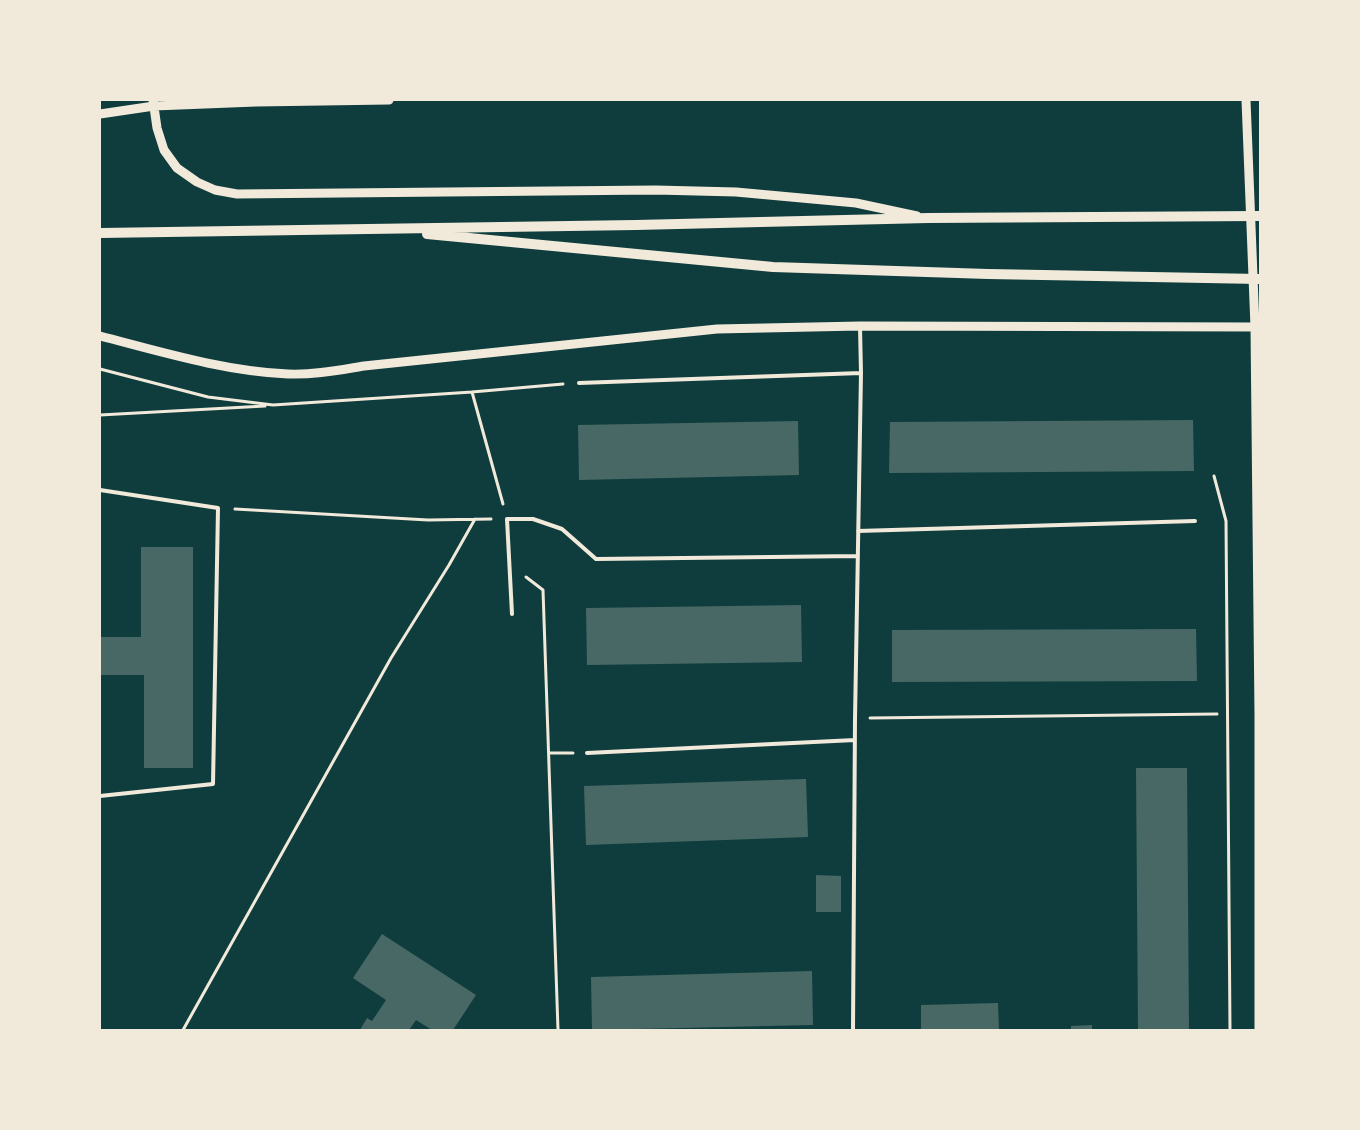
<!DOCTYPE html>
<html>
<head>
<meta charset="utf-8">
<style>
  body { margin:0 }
  #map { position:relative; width:1360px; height:1130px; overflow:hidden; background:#0f3d3e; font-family:Ubuntu,sans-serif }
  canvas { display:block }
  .frame { position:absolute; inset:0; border:101px solid #f1e9da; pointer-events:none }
</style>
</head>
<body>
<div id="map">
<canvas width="1360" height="1130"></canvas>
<div class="frame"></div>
</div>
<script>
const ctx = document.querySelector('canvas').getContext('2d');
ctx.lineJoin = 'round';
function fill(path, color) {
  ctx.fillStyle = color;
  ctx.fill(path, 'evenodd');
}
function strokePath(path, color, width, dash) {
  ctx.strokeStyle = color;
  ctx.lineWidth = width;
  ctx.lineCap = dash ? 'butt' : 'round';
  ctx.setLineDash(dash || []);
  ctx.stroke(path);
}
fill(new Path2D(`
  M1193,420L1194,471L889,473L890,422Z
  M798,421L799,475L579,480L578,425Z
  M141,547H193V768H144V675H100V637H141Z
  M801,605L802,662L587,665L586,608Z
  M1196,629L1197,681L892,682V630Z
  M1136,768H1187L1189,1030H1138Z
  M806,779L808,837L586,845L584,786Z
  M816,875L841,876V912H816Z
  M382,934L476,995L453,1030H432L416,1020L409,1030H360L367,1018L372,1021L386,1000L353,978Z
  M812,971L813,1025L592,1030L591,977Z
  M998,1003L999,1030H921V1005Z
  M1092,1025V1030H1071V1026Z`), '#486865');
strokePath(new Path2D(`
  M100,369L208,397L273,405L472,392L563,384
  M472,392L503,504
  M100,415L265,406
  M1214,476L1226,521L1230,1030
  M235,509L428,520L491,519
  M526,577L543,590L558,1030
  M870,718L1217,714
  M549,753H573
  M183,1030L391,658L449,565L475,519`), '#f1e9da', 3);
strokePath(new Path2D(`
  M579,383L861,373
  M100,490L218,508L213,784L100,796
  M858,531L1195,521
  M512,614L507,519H533L562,529L596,559L858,556
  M587,753L855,740
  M853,1030L855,719L861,373L860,327`), '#f1e9da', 4);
strokePath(new Path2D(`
  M153,100L157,128L164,150L177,168L197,182L215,190L237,194L656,190L736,192L856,203L917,216
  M1246,100L1255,327L1259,715V1030
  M100,114L154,106L256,102L389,100
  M100,336C162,352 224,371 288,374C314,375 339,370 364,366L717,329L860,326L1260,327`), '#f1e9da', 9);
strokePath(new Path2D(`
  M100,233L636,225L928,218L1260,216
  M427,234L773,267L988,274L1260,279`), '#f1e9da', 10);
</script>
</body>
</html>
